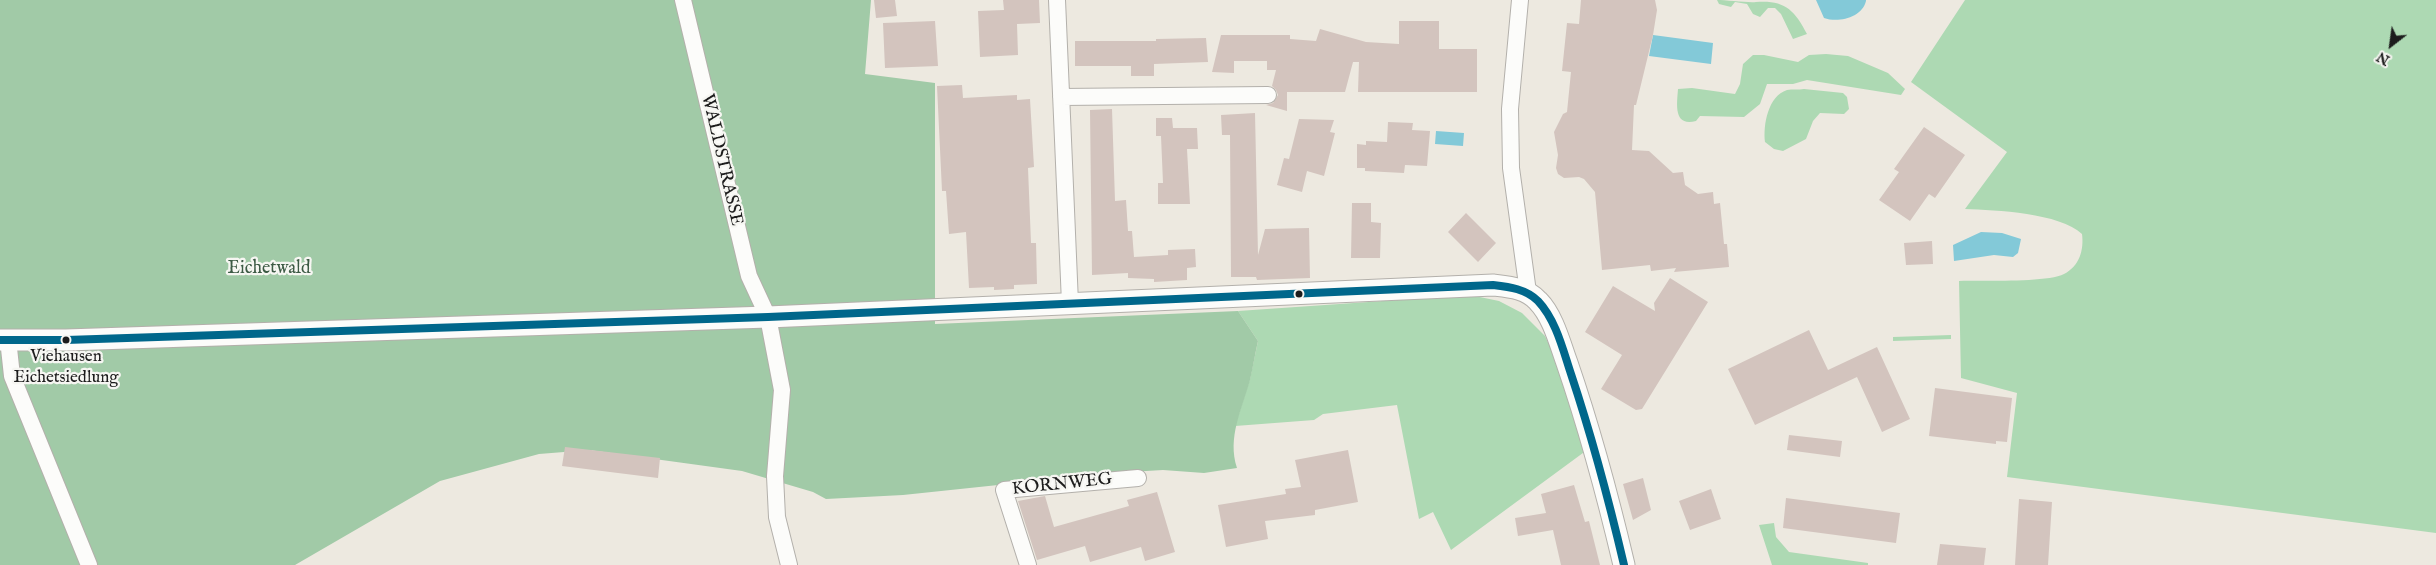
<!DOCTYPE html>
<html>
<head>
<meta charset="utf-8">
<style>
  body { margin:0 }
  #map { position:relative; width:2436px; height:565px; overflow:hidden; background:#ede9e0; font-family:"IM FELL English",serif }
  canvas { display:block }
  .north { position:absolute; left:2366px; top:20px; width:50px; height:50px; -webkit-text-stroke:4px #f6f6f2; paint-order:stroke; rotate:210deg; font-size:14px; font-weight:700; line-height:20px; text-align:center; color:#1c1c1c }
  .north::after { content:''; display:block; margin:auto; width:18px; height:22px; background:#1c1c1c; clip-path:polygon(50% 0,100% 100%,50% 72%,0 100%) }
</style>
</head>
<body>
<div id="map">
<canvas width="2436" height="565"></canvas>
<div class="north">N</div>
</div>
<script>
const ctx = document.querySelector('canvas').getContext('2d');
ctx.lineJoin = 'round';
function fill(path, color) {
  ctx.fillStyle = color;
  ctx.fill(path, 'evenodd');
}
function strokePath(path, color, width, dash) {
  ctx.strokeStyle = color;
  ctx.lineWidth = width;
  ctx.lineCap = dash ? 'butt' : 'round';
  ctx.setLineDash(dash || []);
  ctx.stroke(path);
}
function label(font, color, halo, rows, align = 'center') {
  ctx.font = font + ' "IM FELL English",serif';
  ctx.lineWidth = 4.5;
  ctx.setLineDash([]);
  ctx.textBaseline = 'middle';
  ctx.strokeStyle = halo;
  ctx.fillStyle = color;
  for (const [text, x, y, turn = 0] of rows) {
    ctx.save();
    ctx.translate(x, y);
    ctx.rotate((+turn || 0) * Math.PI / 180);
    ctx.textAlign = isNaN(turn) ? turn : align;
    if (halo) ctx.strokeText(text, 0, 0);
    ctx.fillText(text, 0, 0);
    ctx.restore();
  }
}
fill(new Path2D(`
  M1717,0C1726,0 1749,3 1756,2C1784,0 1794,9 1807,34L1793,39L1781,14L1775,8H1768L1760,17L1753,14L1747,4L1735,2L1731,7L1719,4Z
  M1965,0H2436V533L2007,477L2017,393L1961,378L1959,281C1982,280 2046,283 2064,274C2080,266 2084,249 2082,234C2060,213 1996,210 1965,209L2007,152L1911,82Z
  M1826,54L1848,56L1888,73L1905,89L1901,95L1807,80L1793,84H1767L1760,104L1744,117L1700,116L1696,121C1673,127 1677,104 1678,89L1692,88L1735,94L1740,84L1743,64L1753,55H1764L1798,62L1809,55Z
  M1804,89L1843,93L1847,97L1849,109L1844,114L1820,113L1813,121L1806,139L1783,151L1774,149L1765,142C1763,125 1768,96 1787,90C1792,89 1799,90 1804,89Z
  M1470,295L1499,301L1522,313L1545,336L1554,355L1587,450L1451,550L1433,512L1419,519L1397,405L1323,414L1314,420L1235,426L1250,379L1258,341L1238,311Z
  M1951,335V339L1893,341V337Z
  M1774,523L1776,537L1789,552L1868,563V565H1772L1759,525Z`), '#add9b3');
fill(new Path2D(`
  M0,0H871L865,74L935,83V324L1238,311L1258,341C1255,354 1253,367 1250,380C1242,410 1227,437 1237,468L1204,473L1163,470L1112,473L903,495L826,499L813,492L742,471L589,450L539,454L440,481L295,565H0Z`), '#a1caa7');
fill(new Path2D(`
  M1816,0H1866V1C1862,18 1838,23 1824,18Z
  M1653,35L1713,43L1711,64L1649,56Z
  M1436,131L1464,133L1463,146L1435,144Z
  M1981,232L2002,233L2021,239L2018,253L2013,257L1994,255L1954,261L1953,245Z`), '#83c9d8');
fill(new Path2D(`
  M874,0H895L897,16L876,18Z
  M1003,0H1039L1040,23L1017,24L1018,55L980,57L978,11L1004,10Z
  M1581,0H1655L1657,10L1653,35L1636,105H1634L1632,150L1649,151L1673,173L1683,172L1685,185L1698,194L1713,192L1714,204L1720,203L1724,244H1727L1729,267L1674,272L1676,268L1651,271L1650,265L1602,270L1595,192L1584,179L1579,177L1564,178L1558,174L1556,168L1558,155L1554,132L1563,114L1567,112L1571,72L1562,71L1567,23L1579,24Z
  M935,21L938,66L885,68L883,23Z
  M1399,21H1439V49H1477V92H1358L1359,62H1353L1345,92H1287V111L1266,105L1273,103L1278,95L1276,90L1272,86L1276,70H1267V61H1234V73L1212,72L1221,35H1290V39L1316,41L1320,29L1366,42L1399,44Z
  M1206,38L1208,62L1154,64V76H1131V66H1075V41H1156V39Z
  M962,85L963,98L1017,95V100L1030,99L1034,167L1028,168L1031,243H1036L1037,284L1014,285V289L994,290V287L969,288L966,232L949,234L946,191H942L937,86Z
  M1112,109L1115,201L1126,200L1128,231H1132L1134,257L1168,255V250L1195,249L1196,267L1187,268V280L1154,282V279L1128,278V273L1092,275L1090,110Z
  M1255,113L1258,255L1265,229L1309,228L1310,278L1257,280L1256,277H1231L1230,135H1222L1221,115Z
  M1156,118H1172L1173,128H1197L1198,149H1187L1190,204H1158V183H1163L1161,136H1156Z
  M1299,119L1334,120L1330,132L1335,133L1324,176L1307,171L1302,192L1277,185L1284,158L1289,159Z
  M1388,122L1413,123L1412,130L1430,131L1427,166L1405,165L1404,173L1365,171V168H1357V144L1366,145V141L1387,142Z
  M1924,127L1965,155L1935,198L1929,194L1910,221L1879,200L1899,172L1894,169Z
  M1352,203H1371V222L1381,223L1380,258H1351Z
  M1466,213L1496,243L1478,262L1448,232Z
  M1932,241L1933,264L1906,265L1904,243Z
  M1670,278L1708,302L1642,409L1636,410L1601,389L1622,355L1585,332L1613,286L1655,311L1654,303Z
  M1809,330L1828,370L1877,347L1910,419L1882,432L1857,377L1755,425L1728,369Z
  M1935,388L2012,398L2007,442L1996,441V444L1929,436Z
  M1789,435L1842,441L1840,457L1787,450Z
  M565,447L660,458L658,478L562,466Z
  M1348,450L1358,502L1315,510V515L1265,521L1268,539L1226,547L1218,505L1286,494L1285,489L1301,487L1295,460Z
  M1643,478L1651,510L1633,520L1623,484Z
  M1574,485L1585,522L1589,521L1600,565H1561L1553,530L1518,536L1515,518L1546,513L1541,494Z
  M1711,489L1721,519L1690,530L1679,501Z
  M1157,492L1175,552L1145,561L1141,547L1090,562L1085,546L1037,560L1018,501L1045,496L1054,527L1129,506L1127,500Z
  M1786,498L1900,513L1896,543L1783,528Z
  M2019,499L2052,502L2048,565H2015Z
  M1940,544L1986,548L1984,565H1937Z`), '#d3c4be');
const minor = new Path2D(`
  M683,0L749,276L768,317L782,390L775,476L777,517L789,565
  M1057,0L1070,303
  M1520,0L1510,109L1511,168L1528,292
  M1061,97L1268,95
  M8,339L12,376L89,565
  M1028,565L1004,490L1138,478`);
const tertiary = new Path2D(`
  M0,340H66L768,317L1493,285C1510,287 1526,288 1538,301C1553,316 1560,344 1567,363C1590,430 1608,497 1624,565`);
strokePath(minor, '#b3b0ab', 18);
strokePath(tertiary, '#b3b0ab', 23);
strokePath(minor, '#fcfcfa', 16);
strokePath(tertiary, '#fcfcfa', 21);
strokePath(new Path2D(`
  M0,340H66L768,317L1493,285C1510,287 1526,289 1538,301C1556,320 1563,350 1571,374C1592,437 1609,501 1624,565`), '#00678b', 8);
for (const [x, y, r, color] of [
  [1299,294,4.5,"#1c1c1c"],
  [66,340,4.5,"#1c1c1c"]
]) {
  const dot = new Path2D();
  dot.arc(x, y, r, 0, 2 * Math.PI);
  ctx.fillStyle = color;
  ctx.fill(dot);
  strokePath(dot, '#f6f6f2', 2);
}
label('17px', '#1c1c1c', '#f6f6f2', [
  ["Viehausen",66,358],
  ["Eichetsiedlung",66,379]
]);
label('18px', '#1c1c1c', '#f6f6f2', [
  ["WALDSTRASSE",721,160,77],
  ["KORNWEG",1062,485,-6]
]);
label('18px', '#3c5a44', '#f6f6f2', [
  ["Eichetwald",269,269]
]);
</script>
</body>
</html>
